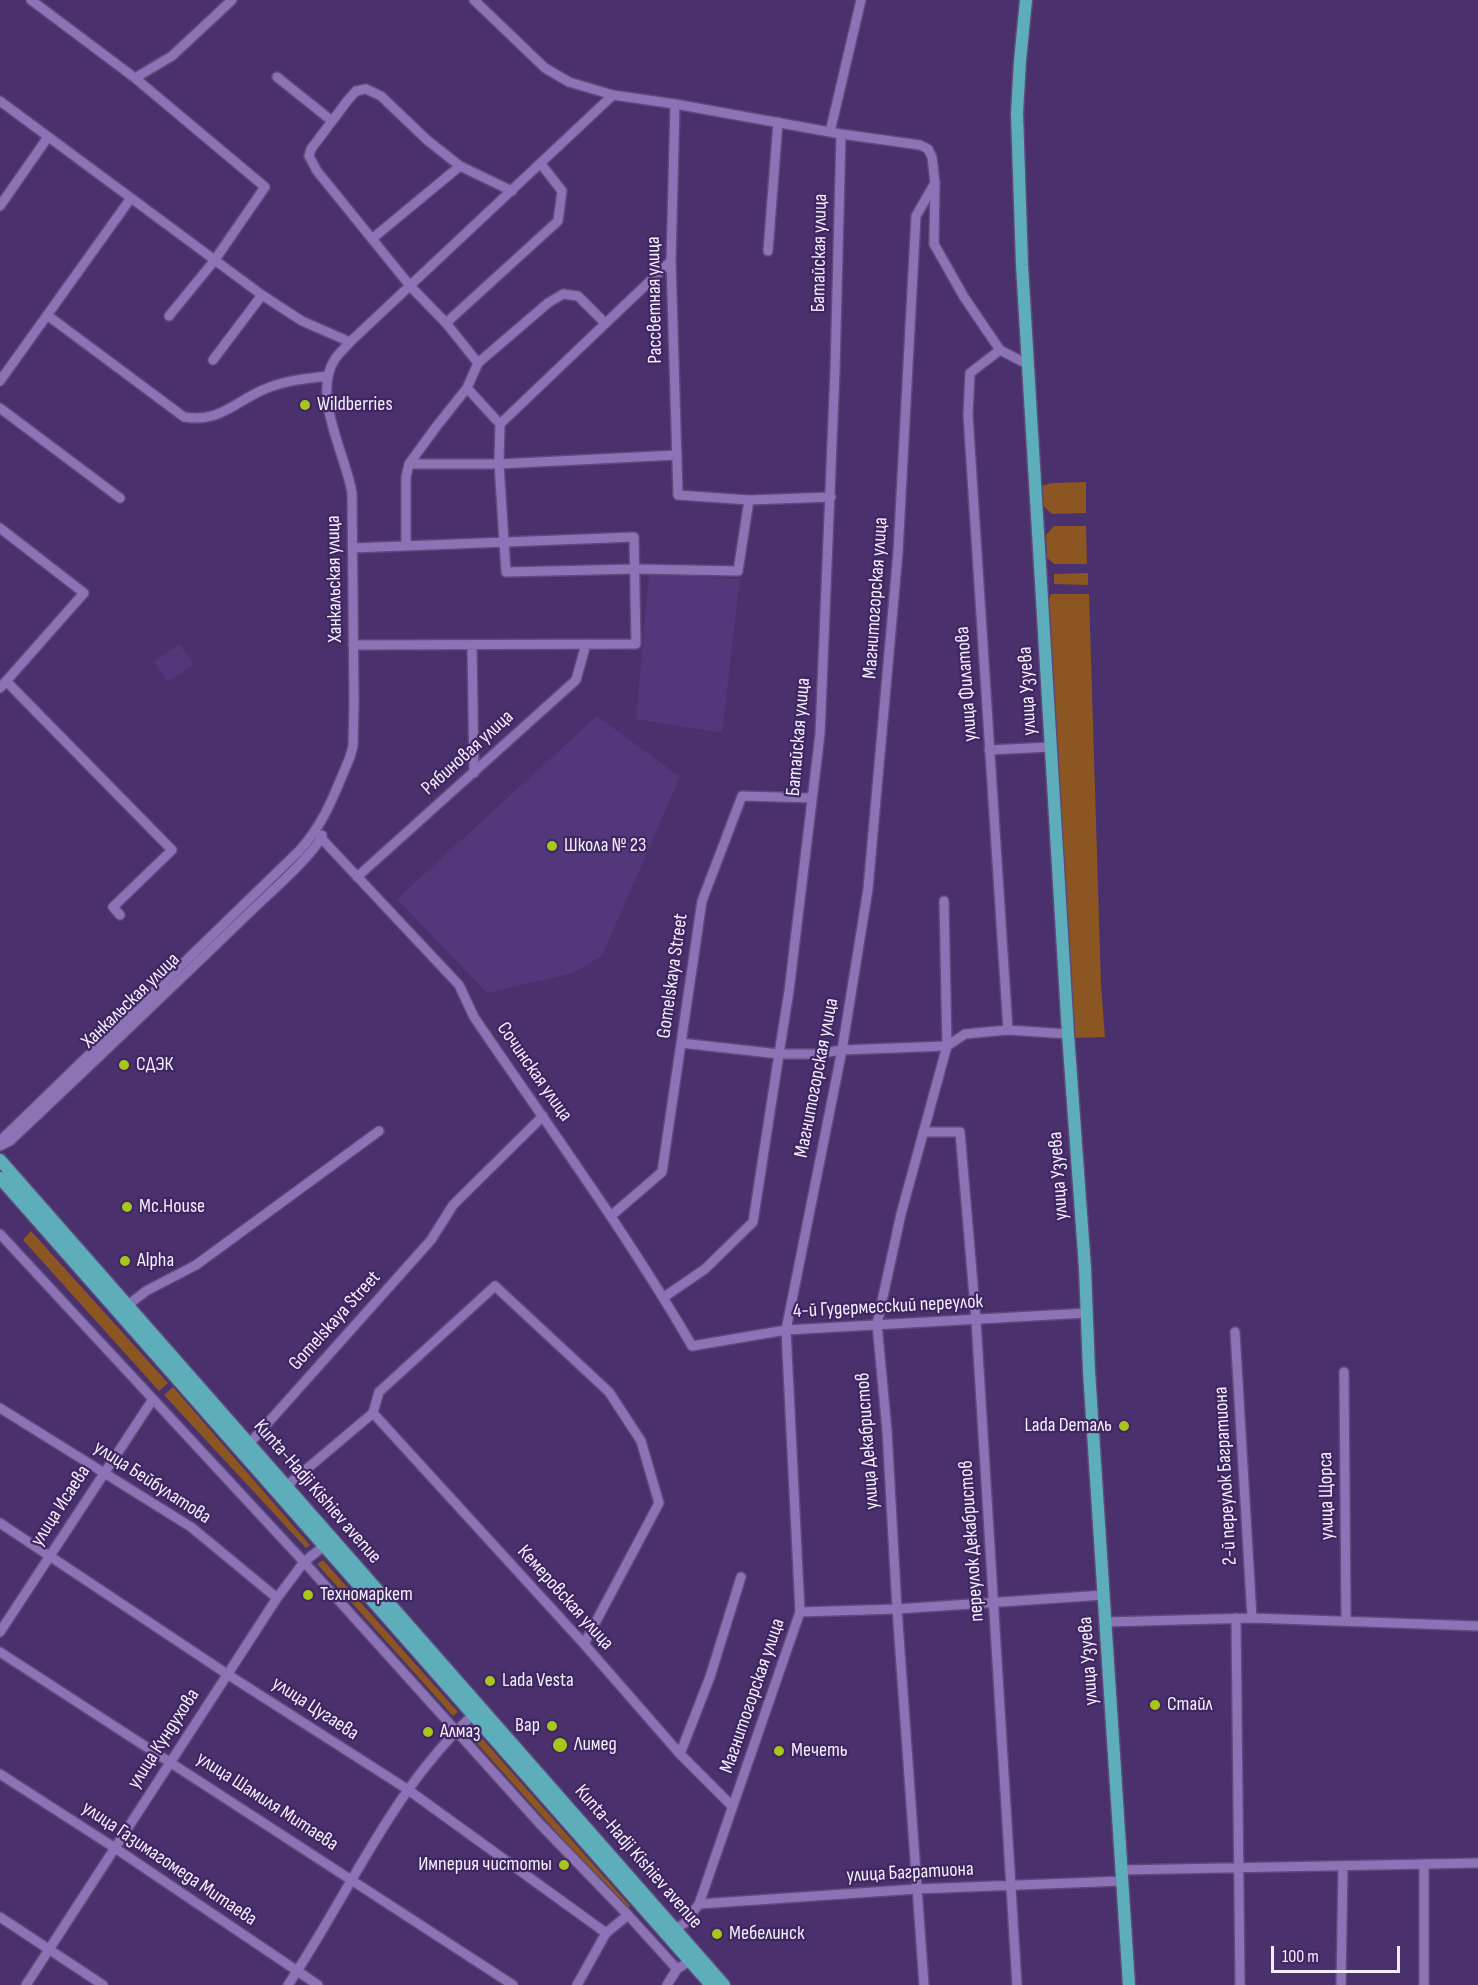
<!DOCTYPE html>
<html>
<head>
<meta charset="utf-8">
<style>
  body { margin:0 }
  #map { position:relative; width:1478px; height:1985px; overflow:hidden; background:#4a306d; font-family:"Sofia Sans Condensed",sans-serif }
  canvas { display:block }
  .scale { position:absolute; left:1271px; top:1946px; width:129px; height:27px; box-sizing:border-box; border:3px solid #f3eefd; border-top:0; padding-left:8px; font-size:18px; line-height:21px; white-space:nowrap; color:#f3eefd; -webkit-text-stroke:4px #3f2661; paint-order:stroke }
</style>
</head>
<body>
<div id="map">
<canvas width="1478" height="1985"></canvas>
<div class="scale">100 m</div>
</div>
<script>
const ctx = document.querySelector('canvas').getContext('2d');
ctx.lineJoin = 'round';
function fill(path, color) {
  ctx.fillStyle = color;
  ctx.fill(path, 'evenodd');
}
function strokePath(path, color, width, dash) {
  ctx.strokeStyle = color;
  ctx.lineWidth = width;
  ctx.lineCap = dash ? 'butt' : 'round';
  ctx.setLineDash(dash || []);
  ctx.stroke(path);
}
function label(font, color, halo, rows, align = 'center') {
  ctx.font = font + ' "Sofia Sans Condensed",sans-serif';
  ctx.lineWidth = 4.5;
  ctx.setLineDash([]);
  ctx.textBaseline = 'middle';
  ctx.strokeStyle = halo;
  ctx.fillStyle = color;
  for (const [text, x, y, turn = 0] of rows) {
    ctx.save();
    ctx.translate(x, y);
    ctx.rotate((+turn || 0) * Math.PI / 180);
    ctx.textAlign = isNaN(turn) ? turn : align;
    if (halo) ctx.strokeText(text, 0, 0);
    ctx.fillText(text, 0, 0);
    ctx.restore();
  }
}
fill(new Path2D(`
  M649,573L740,579L722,733L636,719Z
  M179,644L194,664L168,682L154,662Z
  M597,716L680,777L602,956L573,973L487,993L397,899Z`), '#53377b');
fill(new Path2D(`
  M1086,482V513L1052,514L1040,503L1039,486L1053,483Z
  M1054,526H1086L1087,564H1054L1047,558L1046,535Z
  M1088,573V585L1054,584V574Z
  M1051,594H1089L1101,985L1105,1037L1073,1038L1046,607Z
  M31,1231L168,1383L159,1391L23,1240Z
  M173,1387L310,1545L306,1548L164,1395Z
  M323,1560L458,1712L453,1716L317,1564Z
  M472,1727L630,1906L626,1910L466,1731Z`), '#8c5622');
const minor = new Path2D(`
  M31,0L135,78L265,187L214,261L169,316
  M474,0L545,68L569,82L613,95L675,104L841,134L920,145L928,149L932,157L935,183L934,244L964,297L1000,350L1027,364
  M277,77L332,121
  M135,78L172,56L232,0
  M0,101L262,295L302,321L350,342
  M675,104L671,261L678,495L749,500L831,497
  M830,132L861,0
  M0,206L48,137
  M373,238L460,166
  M768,251L778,122
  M47,315L184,417C220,423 234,402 265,389C285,380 306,379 328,376
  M446,323L558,221L562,191L541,164
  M1000,350L970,373L968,415L1008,1030
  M213,360L262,295
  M478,363L446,323L411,287L317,171L309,156L311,149L348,100L356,91L366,89L381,96L427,140L460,166L512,191
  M0,381L131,198
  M467,388L500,424L499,464L506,572L636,569L738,571L749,500
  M0,408L120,498
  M500,424L671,261
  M409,464H499L677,455
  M0,528L84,593L0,688
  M406,546V477L409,464L436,427L467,388L478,363L548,303L563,294L578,296L605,323
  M353,548L634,537L636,644L353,645
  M472,645L474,773
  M6,681L172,850L113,907L120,915
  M989,750L1050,747
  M321,838L459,985L474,1017C548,1126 626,1232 692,1346L786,1330L1086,1313
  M357,877L576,680L586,644
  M681,1043L779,1054H816L842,1050L947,1046L965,1034L1008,1030L1068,1034
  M923,1132H960L976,1320L1017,1985
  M0,1141L299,851C325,823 335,792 350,757L353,746L354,704L352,493C346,455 311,395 335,359C339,353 345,348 350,342L613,95
  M0,1146L10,1141C91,1065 171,988 251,911C265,897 318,851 322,835
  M612,1215L662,1172L702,901L742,796L812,798
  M0,1234L304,1562L540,1824L628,1915L677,1969
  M664,1297L705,1269L753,1222L779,1054L789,991L820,734L835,370L841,134
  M124,1302L128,1305L146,1291L196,1265L379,1131
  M1235,1332L1252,1618
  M1344,1372L1346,1620
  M0,1408L191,1527L277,1598
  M373,1413L584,1644L680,1754L732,1806
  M249,1444L431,1240L453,1205L543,1116
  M283,1489L373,1413L379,1392L495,1286L609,1392L641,1441L659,1503L584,1644
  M0,1523L227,1674L407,1789L606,1933
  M800,1612L897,1609L1104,1595
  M1236,1618L1240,1985
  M1106,1622L1252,1618L1478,1626
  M0,1632L153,1399
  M0,1652L513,1985
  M680,1754L710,1677L741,1577
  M0,1774L115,1848L318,1985
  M1121,1870L1478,1863
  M699,1904L917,1889L1122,1881
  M0,1917L103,1985
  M671,1927L675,1929L685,1923L699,1904L800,1612L786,1330L842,1050L868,889L898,552L916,216L935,183
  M26,1985L277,1598L304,1562L325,1545L329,1548
  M288,1985C349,1894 392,1789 474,1714L477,1715
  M577,1985L606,1933L628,1915
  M667,1985L677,1969L690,1961L695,1963
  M924,1985L897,1609L887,1431L877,1324L901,1214L947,1046L944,901
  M1341,1985L1343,1866
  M1424,1985V1864`);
const major = new Path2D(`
  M1026,0L1020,61L1017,113L1022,265L1068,1034L1085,1268L1089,1371L1129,1985
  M0,1160L724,1985
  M0,1178L711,1985`);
strokePath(minor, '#5f497a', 12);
strokePath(major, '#5f497a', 15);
strokePath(minor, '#8c73b6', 9);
strokePath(major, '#5dadba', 12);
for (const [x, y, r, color] of [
  [305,405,6,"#a8c71d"],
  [552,846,6,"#a8c71d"],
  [124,1065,6,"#a8c71d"],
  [127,1207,6,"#a8c71d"],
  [125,1261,6,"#a8c71d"],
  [1124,1426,6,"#a8c71d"],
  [308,1595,6,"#a8c71d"],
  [490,1681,6,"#a8c71d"],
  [1155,1705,6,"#a8c71d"],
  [552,1726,6,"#a8c71d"],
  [428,1732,6,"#a8c71d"],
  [560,1745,8,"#a8c71d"],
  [779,1751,6,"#a8c71d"],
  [564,1865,6,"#a8c71d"],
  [717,1934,6,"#a8c71d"]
]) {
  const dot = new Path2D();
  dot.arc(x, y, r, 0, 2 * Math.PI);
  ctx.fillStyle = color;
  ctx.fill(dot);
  strokePath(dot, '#3f2661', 2);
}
label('20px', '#f3eefd', '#3f2661', [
  ["Батайская улица",820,253,-89],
  ["Рассветная улица",655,300,-91],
  ["Ханкальская улица",335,579,-91],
  ["Магнитогорская улица",876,598,-86],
  ["улица Филатова",967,684,-94],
  ["улица Узуева",1028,691,-93],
  ["Батайская улица",799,737,-85],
  ["Рябиновая улица",468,753,-42],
  ["Gomelskaya Street",673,976,-82],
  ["Ханкальская улица",131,1001,-44],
  ["Сочинская улица",534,1072,55],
  ["Магнитогорская улица",817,1078,-79],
  ["улица Узуева",1059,1176,-94],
  ["4-й Гудермесский переулок",888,1307,-3],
  ["Gomelskaya Street",335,1321,-48],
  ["улица Декабристов",868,1441,-94],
  ["2-й переулок Багратиона",1226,1476,-93],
  ["улица Бейбулатова",152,1483,33],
  ["Kunta-Hadji Kishiev avenue",317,1492,49],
  ["улица Щорса",1327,1496,-91],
  ["улица Исаева",61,1506,-57],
  ["переулок Декабристов",972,1541,-94],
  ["Кемеровская улица",565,1598,48],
  ["улица Узуева",1089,1661,-94],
  ["Магнитогорская улица",753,1696,-71],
  ["улица Цугаева",315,1709,33],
  ["улица Кундухова",164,1739,-57],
  ["улица Шамиля Митаева",267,1802,33],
  ["Kunta-Hadji Kishiev avenue",638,1857,49],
  ["улица Газимагомеда Митаева",169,1864,34],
  ["улица Багратиона",910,1873,-3]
]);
label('20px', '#f3eefd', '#3f2661', [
  ["Wildberries",317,405],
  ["Школа № 23",564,846],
  ["СДЭК",136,1065],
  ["Mc.House",139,1207],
  ["Alpha",137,1261],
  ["Lada Dеталь",1112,1426,"right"],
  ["Техномаркет",320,1595],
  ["Lada Vesta",502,1681],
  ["Стайл",1167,1705],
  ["Вар",540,1726,"right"],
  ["Алмаз",440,1732],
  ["Лимед",574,1745],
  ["Мечеть",791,1751],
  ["Империя чистоты",552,1865,"right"],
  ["Мебелинск",729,1934]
], 'left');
</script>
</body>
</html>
